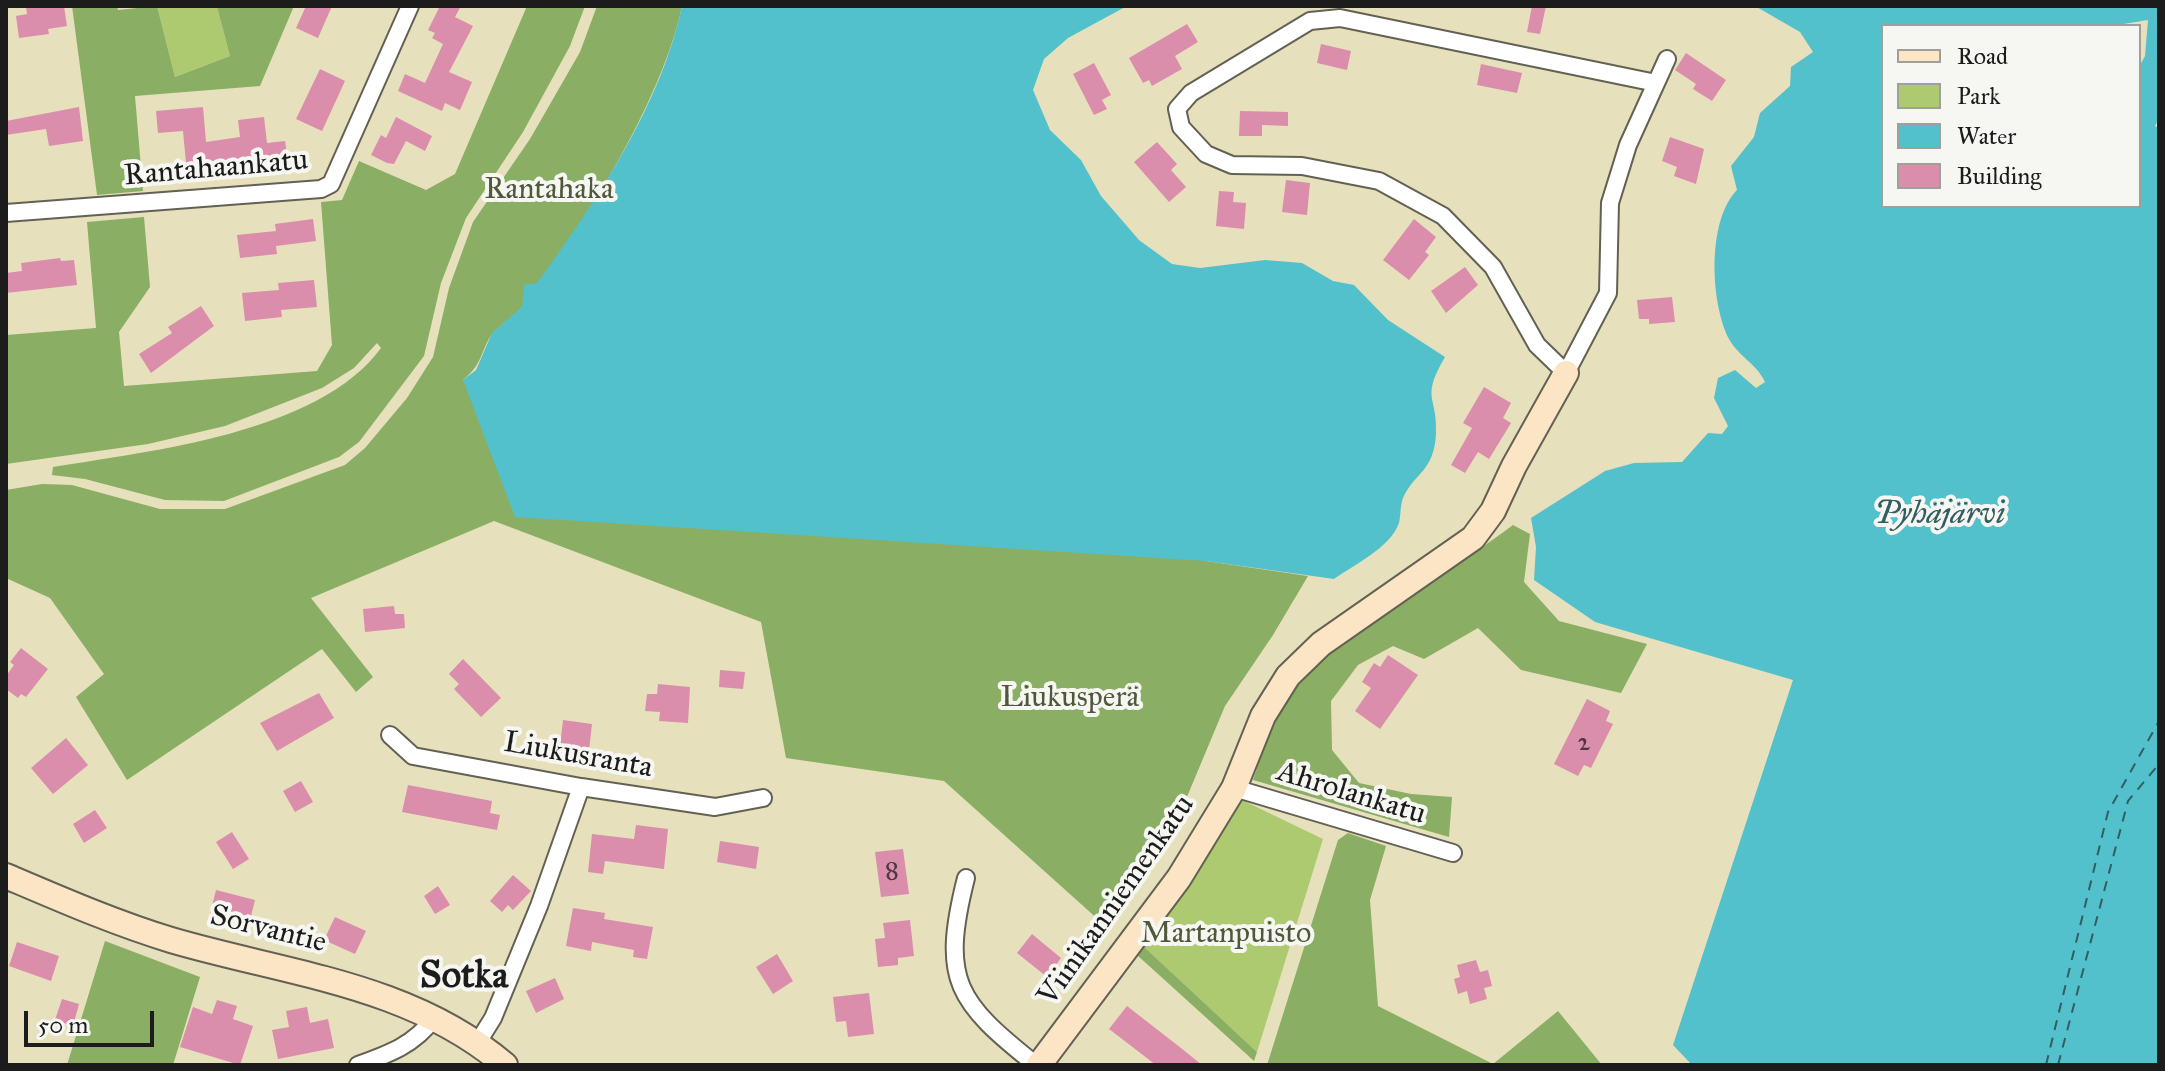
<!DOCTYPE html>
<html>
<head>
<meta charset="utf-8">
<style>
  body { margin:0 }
  #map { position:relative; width:2165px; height:1071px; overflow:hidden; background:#e7e0bc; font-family:"IM FELL Great Primer",serif }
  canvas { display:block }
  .frame { position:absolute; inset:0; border:8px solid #1c1c1c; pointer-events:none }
  .legend { position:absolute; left:1881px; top:24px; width:260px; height:184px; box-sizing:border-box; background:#f6f6f2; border:2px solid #9f9f9c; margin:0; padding:10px 14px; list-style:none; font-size:24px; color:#1c1c1c }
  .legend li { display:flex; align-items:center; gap:16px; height:40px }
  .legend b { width:40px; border:2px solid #9f9f9c }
  .scale { position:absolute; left:24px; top:1011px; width:130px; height:36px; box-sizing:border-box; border:4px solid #1c1c1c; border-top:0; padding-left:10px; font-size:24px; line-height:28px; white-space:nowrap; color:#1c1c1c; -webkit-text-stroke:6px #f6f6f2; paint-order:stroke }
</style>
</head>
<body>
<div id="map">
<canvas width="2165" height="1071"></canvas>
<div class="frame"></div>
<ul class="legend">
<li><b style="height:10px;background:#fce5c4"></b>Road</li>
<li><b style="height:22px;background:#aeca71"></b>Park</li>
<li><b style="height:22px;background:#53c1cb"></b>Water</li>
<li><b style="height:22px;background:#db8dac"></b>Building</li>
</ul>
<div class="scale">50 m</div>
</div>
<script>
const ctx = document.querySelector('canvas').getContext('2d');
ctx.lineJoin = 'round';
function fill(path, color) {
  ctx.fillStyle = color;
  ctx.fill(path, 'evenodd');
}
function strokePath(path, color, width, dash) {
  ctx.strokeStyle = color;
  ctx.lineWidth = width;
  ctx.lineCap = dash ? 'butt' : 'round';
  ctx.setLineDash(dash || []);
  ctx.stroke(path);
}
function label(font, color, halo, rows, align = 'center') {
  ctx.font = font + ' "IM FELL Great Primer",serif';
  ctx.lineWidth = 8;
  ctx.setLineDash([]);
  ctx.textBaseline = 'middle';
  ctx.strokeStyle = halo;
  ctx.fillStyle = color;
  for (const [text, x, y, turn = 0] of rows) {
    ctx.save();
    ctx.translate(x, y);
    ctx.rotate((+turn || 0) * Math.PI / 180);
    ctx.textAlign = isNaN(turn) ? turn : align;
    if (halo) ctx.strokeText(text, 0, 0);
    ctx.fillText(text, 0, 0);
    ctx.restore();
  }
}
fill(new Path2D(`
  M157,6L217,7L230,56L175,77Z
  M1240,799L1323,839L1257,1052L1141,944Z`), '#aeca71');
fill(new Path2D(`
  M72,6H117L118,10L157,6L175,77L230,56L217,7L179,6H294L260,86L135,96L143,191L97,195Z
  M527,6H585L570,46L523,132L466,218L441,283L424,356L359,442L339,457L224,501L165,500L85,479L52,475L53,467C151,451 319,433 381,348L377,343L354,368L322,388L225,426L148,444L6,464V335L96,328L87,222L144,217L150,287L119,332L124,386L317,371L332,345L321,202L342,200L359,161L426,190L455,174Z
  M597,6H682C662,101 582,229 523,306C515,316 504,322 495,331C481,345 485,363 463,380L1206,561L1308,576L1273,635L1225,706L1176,823L1101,922L944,781L786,758L761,622L494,521L311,598L373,677L356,692L322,649L127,780L76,697L104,674L50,598L6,578V490L42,484L72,485L160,509H225L345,465L365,448L407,398L433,357L449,288L473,222L530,139L580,52Z
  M1513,525L1530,534L1524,582L1559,621L1647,644L1621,693L1521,670L1478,628L1424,659L1393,646L1358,665L1331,701L1332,750L1359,783L1411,794L1452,797L1449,837L1253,780C1262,757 1268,726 1282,706C1337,629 1438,582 1513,525Z
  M1348,833L1386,846L1370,900L1378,1006L1493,1064L1558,1011L1602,1065H1267L1338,840Z
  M105,941L200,977L173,1065H67Z
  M1141,944L1257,1052L1254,1061L1137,955Z`), '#8aae63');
fill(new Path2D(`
  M682,6H1127L1068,38L1044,59L1033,90L1050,130L1081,160L1101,196L1139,240L1172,264L1200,268L1265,260L1302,263L1333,281L1354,285L1388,320L1445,357C1420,400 1438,395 1436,434C1434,472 1414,473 1403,498C1400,506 1401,515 1399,523C1390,548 1355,564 1334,579L1206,561L515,517L463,380L476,370L492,333L522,307L524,285L537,283C596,202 661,105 682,6Z
  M1755,6H2159V118L2155,126L2159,128V1065H1692L1673,1045L1793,680L1595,622L1534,580L1536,547L1531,518L1605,471L1634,463L1682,462L1708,433L1722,434L1728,426L1714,398L1718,378L1735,370L1756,388L1765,382C1757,364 1738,356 1729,339C1710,302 1707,220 1737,190L1731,166L1754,137L1760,113L1790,86L1791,67L1813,52L1800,32ZM2148,20L2145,56L2139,67V206H1883V26H2111Z`), '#53c1cb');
strokePath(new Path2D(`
  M2046,1065L2108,812L2159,721
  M2058,1065L2128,801L2159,764`), '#325e62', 2, [10, 8]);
fill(new Path2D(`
  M64,6L67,26L48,29L49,34L19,38L16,16L27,14L26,7Z
  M306,6H332L318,38L296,28Z
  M440,6H461L455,17L473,26L449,72L472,82L460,110L445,103L442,111L398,91L405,74L425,83L443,44L432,38L435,33L428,30Z
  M1532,6H1546L1540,34L1527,32Z
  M1187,24L1198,42L1175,56L1182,69L1152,86L1149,80L1143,83L1129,58Z
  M1321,44L1351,51L1347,70L1317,63Z
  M1686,53L1726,80L1712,101L1693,89L1696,84L1675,70Z
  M1094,63L1111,95L1102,100L1107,109L1094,115L1073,74Z
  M1481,64L1522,73L1517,93L1477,85Z
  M320,69L345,81L322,131L296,119Z
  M79,107L83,141L49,146L46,129L6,135V121Z
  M203,107L206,142L240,137L238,120L264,117L267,143L285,141L289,167L266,170L264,158L186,163L183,131L158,133L156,111Z
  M1240,111L1288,112V126L1262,125V136H1239Z
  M396,117L432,136L425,151L406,141L394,164L387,163L371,155L381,135L386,138Z
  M1670,137L1704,149L1696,184L1674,176L1677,167L1662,161Z
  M1157,142L1177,164L1171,170L1186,187L1169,202L1134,162Z
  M1286,180L1310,183L1307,215L1282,212Z
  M1219,191L1234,192L1233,202L1246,203L1244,229L1216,226Z
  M313,219L316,241L276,246L277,254L240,258L237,235L276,231L275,224Z
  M1414,219L1436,237L1425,252L1429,255L1409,280L1383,260Z
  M60,258L61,261L74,260L77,285L6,293V273L22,271L21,263Z
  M1465,267L1478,285L1446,313L1431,291Z
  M314,280L317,307L281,310L282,317L245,321L242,293L279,290L278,283Z
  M1672,297L1675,322L1649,324V319H1639L1637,300Z
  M201,306L214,326L151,373L139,354L172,333L168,327Z
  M1484,387L1511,403L1503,418L1511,423L1489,459L1478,452L1465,473L1451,465L1472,428L1463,423Z
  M394,606L395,614H404L405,628L365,632L363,609Z
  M21,648L48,669L26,697L21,694L18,698L6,689V676L14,665L10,662Z
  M1388,655L1418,675L1380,729L1355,711L1371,688L1362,682L1374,663L1380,667Z
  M463,659L501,698L481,717L454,689L459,684L449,674Z
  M720,670L745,672L743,689L719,687Z
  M658,684L690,687L688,723L659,721L660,712L645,711L647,694H657Z
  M319,693L334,718L277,751L260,723Z
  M1587,699L1610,711L1606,721L1613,724L1591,768L1584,765L1578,776L1554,764Z
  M563,720L592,724L588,759L559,756Z
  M66,738L88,765L53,794L31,768Z
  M301,781L313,802L295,812L283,791Z
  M408,785L492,801L490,813L500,815L497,830L402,812Z
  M95,810L107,828L84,843L73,824Z
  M636,825L668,829L664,869L605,861L603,874L588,872L592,834L634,839Z
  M232,832L249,859L233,869L216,842Z
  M720,841L759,847L756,869L717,862Z
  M903,849L909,894L881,897L875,852Z
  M513,875L531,891L513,910L508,905L502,912L490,901Z
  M438,886L450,905L435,914L424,896Z
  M216,890L255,900L249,924L210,914Z
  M573,908L605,913L604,919L653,927L647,959L633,957L634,950L592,942L591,951L566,946Z
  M335,917L366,931L355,954L324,940Z
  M910,920L914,956L898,958V965L878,967L875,939L885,938L883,923Z
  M1032,934L1061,958L1047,977L1017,953Z
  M17,942L59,956L51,981L9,966Z
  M777,954L793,981L773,994L756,967Z
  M1476,960L1480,972L1488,970L1492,986L1484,988L1487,999L1470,1004L1467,991L1458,994L1454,979L1460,977L1457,965Z
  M555,978L564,999L536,1013L526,991Z
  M869,993L874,1034L848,1037L846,1021L836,1022L833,997Z
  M62,999L79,1004L73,1026L55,1020Z
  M217,1000L237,1006L233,1019L253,1026L240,1065L180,1047L193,1007L212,1014Z
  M1127,1006L1181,1048L1202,1065H1156L1109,1029Z
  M307,1007L310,1023L328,1019L334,1048L278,1059L272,1030L289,1027L286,1011Z`), '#db8dac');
const street = new Path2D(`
  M1656,83L1340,18L1310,21L1191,93L1177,109L1181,127L1206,154L1232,165L1302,166L1379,181L1443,216L1493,267L1537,345L1566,373L1608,293L1610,203L1628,145L1667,59
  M6,213L321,189L331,184L410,6
  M390,735L413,756L581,787L715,807L763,798
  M1234,788L1453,853
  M966,878C940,981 957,1002 1036,1065
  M478,1042L493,1018L539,906L581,787
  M358,1065C389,1054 414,1045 434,1018`);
const secondary = new Path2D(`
  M6,876C60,899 115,923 171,940C287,974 410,984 505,1065
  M1039,1065L1179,878L1234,788L1263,716L1288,676L1321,644L1473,538L1493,511L1514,466L1566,373`);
strokePath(street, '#636154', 20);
strokePath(secondary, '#636154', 28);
strokePath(street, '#fff', 16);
strokePath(secondary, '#fce5c4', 24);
label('26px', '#4c3840', null, [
  ["2",1584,744],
  ["8",892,873]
]);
label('30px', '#1c1c1c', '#f6f6f2', [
  ["Rantahaankatu",216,169,-5],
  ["Liukusranta",578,756,10],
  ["Ahrolankatu",1351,794,17],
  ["Viinikanniemenkatu",1117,901,-55],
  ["Sorvantie",268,930,14]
]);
label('30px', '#4f593a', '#f6f6f2', [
  ["Rantahaka",549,191],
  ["Liukusperä",1070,699],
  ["Martanpuisto",1226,935]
]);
label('italic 32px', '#325e62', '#f6f6f2', [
  ["Pyhäjärvi",1940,515]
]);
label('bold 38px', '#1c1c1c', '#f6f6f2', [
  ["Sotka",464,978]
]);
</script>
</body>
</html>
